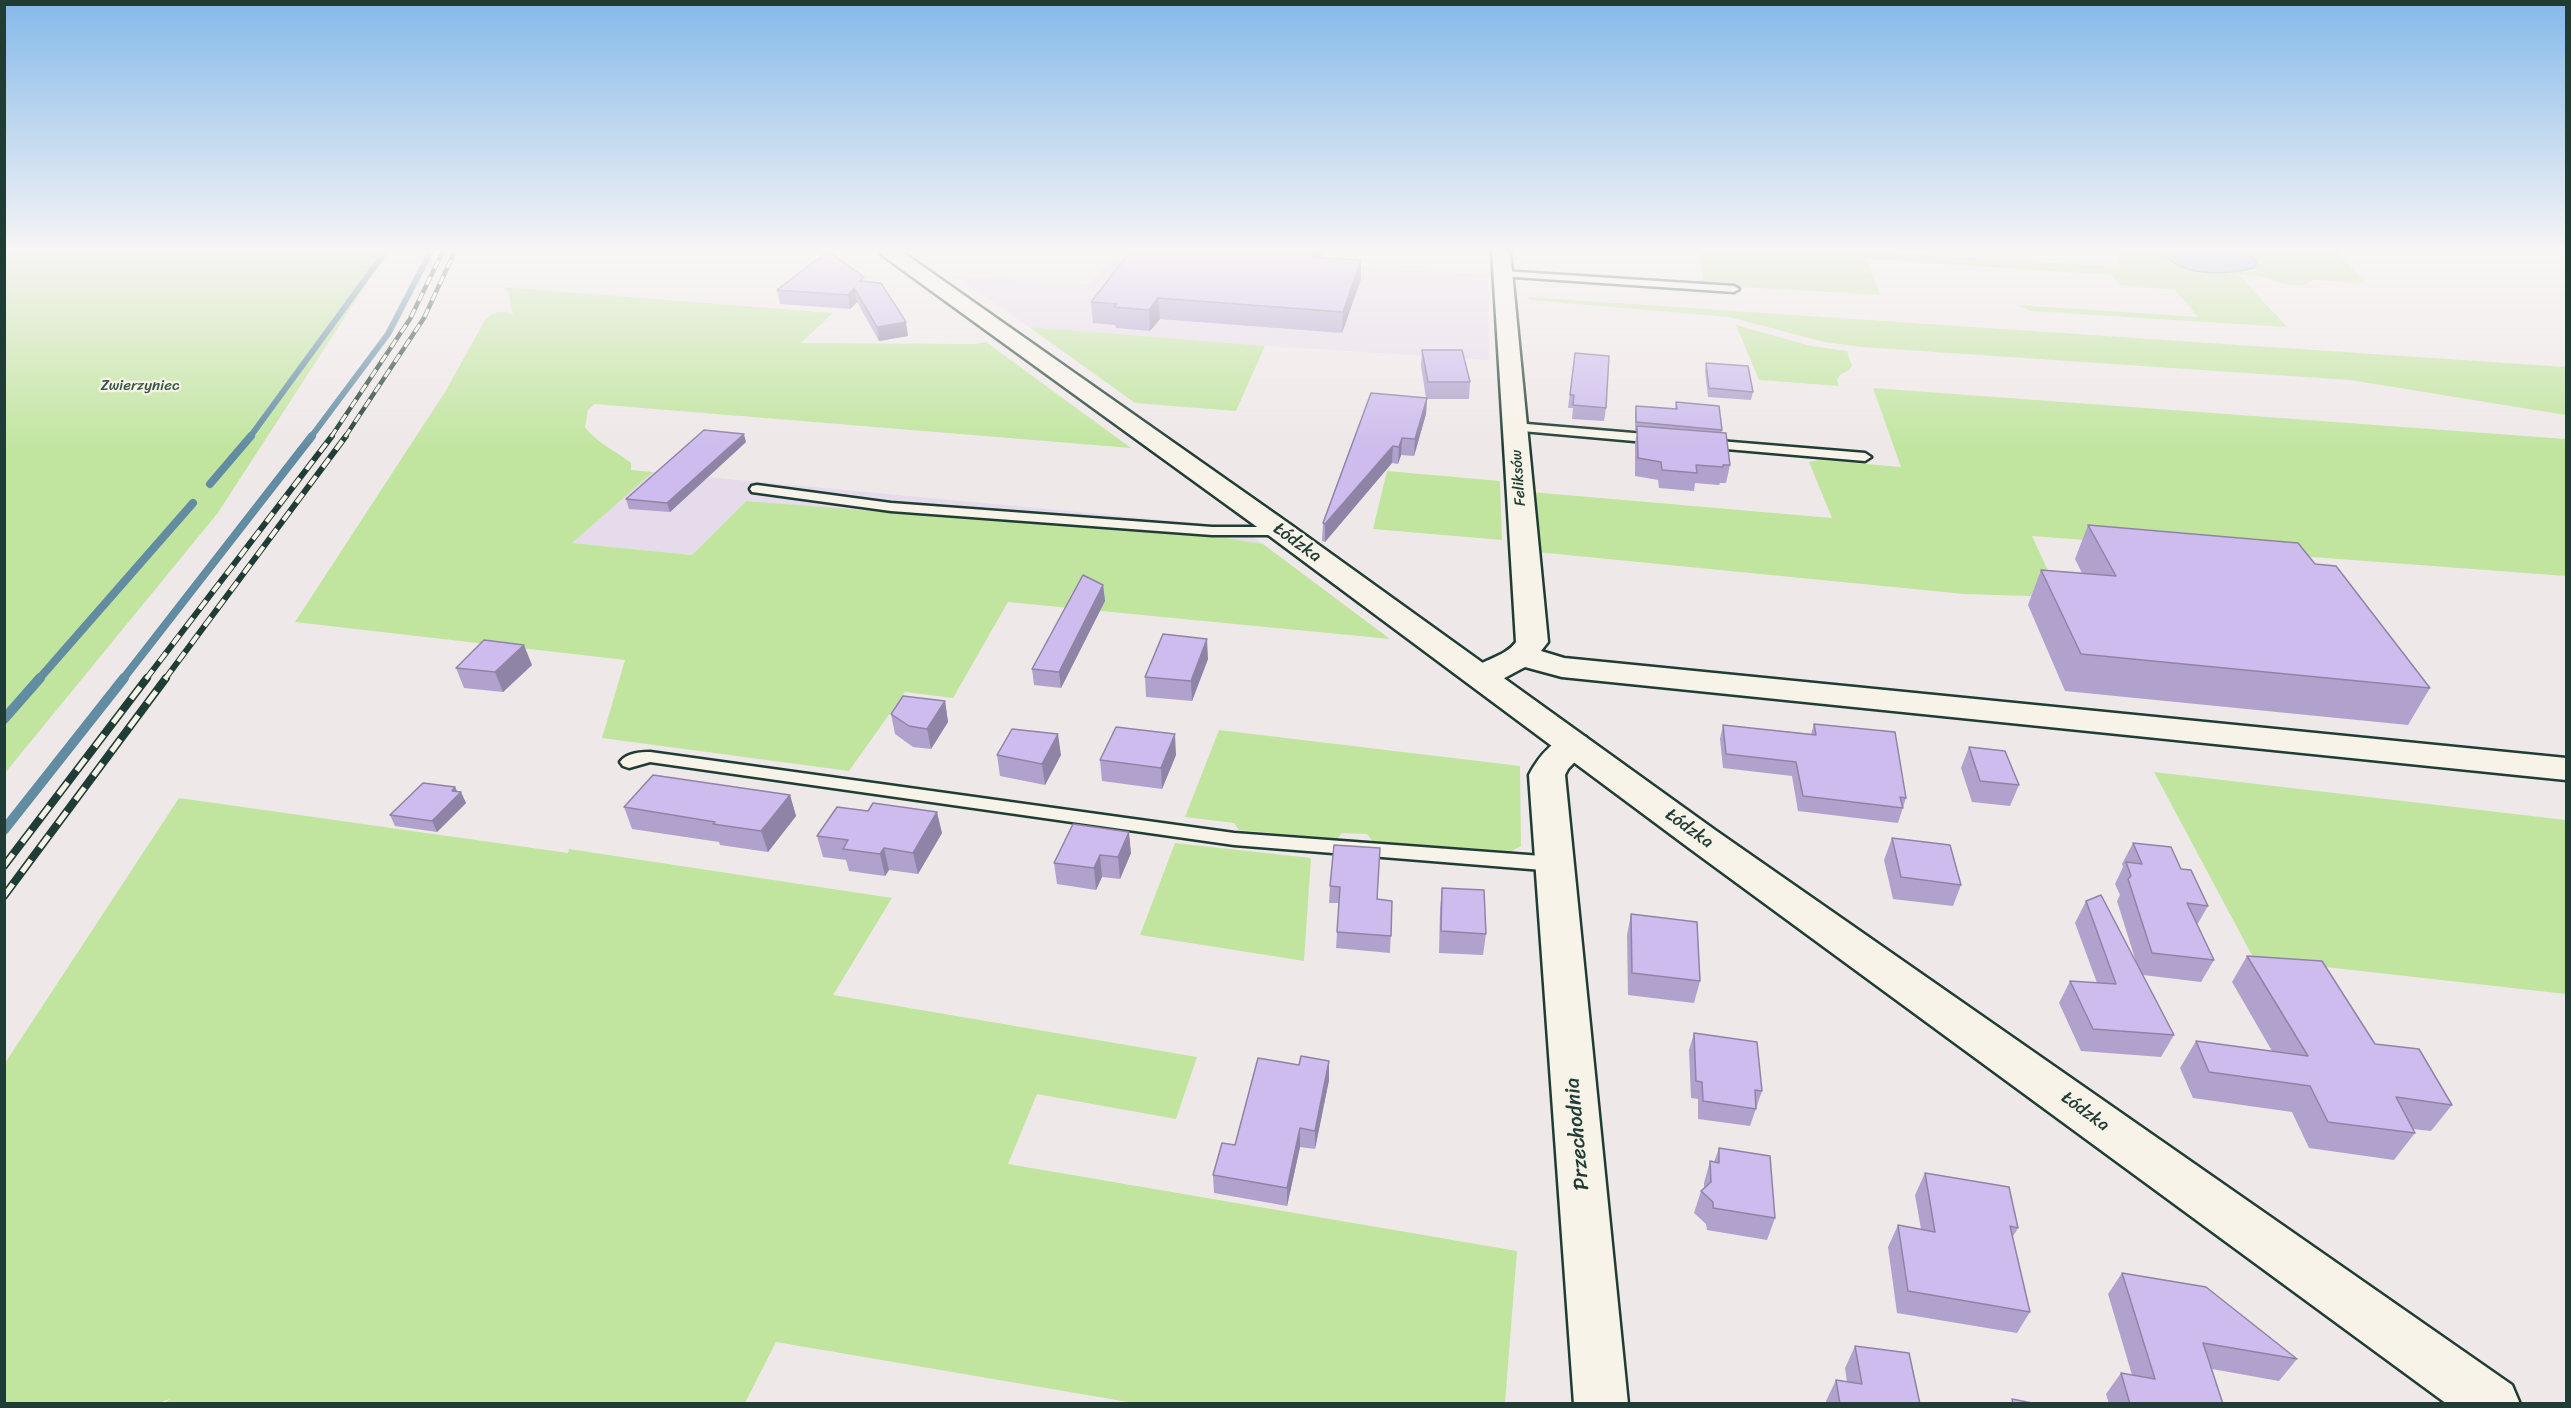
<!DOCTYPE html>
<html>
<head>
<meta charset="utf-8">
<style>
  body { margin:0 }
  #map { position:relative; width:2571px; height:1408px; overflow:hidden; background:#efe8e9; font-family:Sriracha,sans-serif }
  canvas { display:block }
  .frame { position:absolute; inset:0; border:6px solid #1f3d34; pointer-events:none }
</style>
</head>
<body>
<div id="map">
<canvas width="2571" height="1408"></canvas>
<div class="frame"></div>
</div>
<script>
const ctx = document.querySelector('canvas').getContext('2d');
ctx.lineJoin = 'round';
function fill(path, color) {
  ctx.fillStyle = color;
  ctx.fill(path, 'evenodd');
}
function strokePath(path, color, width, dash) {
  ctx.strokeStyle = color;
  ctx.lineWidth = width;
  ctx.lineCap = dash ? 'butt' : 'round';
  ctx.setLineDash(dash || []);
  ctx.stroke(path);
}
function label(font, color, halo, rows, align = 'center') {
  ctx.font = font + ' Sriracha,sans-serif';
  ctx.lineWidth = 4.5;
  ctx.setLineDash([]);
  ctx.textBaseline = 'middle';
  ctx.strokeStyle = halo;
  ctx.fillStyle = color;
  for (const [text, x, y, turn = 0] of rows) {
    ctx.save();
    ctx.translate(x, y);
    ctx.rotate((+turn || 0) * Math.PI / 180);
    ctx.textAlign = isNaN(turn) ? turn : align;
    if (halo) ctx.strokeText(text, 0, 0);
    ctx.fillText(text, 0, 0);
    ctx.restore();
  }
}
fill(new Path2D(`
  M1121,251L1488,275L1489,360L1174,340L1029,327L955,276L1087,285Z
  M653,472L1239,527L1263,544L1226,538L746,501L692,555L571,543Z`), '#e5dbea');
fill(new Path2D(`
  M5,251H388L217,514L5,773Z
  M1699,251H1862L2119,267L2117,251H2337L2365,283L2312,280C2299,293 2273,279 2259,276C2253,275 2245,275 2239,275L2287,327L2030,311L2018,305L2198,317L2175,290L2120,285L2111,275L1866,259L1880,295L1689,284L1703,279Z
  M503,287L833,313L801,343L976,344L986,342L1131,448L594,404L588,410L585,427C598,444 615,450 631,463V470L653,472L572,543L692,555L746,501L1226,538L1263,544L1390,639L1008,602L953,698L905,692L849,771L602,738L625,660L295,622L445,392L485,320C493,312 502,309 513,315L508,291Z
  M1528,297L2566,367V415L2350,380L1861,347L1824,342L1729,317L1529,300Z
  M1736,325L1811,346L1847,351L1852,366L1849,370L1840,375L1837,380L1839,386L1759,380Z
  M1029,327L1265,346L1236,411L1135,403Z
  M1873,388L2566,439V576L2032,536L2060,597L1964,594L1537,552L1531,492L1832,518L1809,462L1820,460L1901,467Z
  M1387,471L1500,481L1502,540L1373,529Z
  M1219,730L1520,766L1521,846L1512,851L1373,842L1367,834L1342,833L1337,839L1239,830L1234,823L1185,817Z
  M2154,772L2566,820V994L2254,959Z
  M179,798L568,853L569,849L892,898L833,995L1197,1057L1176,1119L1037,1094L1008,1164L1517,1251L1505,1403H1134L776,1342L745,1403H165L170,1399L156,1404L5,1403V1063Z
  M1175,843L1311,858L1304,961L1140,935Z`), '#c1e59f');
const water = new Path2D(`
  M2167,251H2236L2253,257L2257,263L2254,268C2229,274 2186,278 2166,256Z`);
fill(water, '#8ec1eb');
strokePath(water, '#628ca2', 1.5);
strokePath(new Path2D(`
  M250,437L386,251
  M311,437L388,334L431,251`), '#628ca2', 6);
strokePath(new Path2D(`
  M210,484L251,436
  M39,679L193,503
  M123,679L312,436`), '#628ca2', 8);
strokePath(new Path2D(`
  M4,719L40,678
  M4,830L124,678`), '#628ca2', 10);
const lane = new Path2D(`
  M1503,271L1734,286L1739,289L1734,292L1500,276V272Z
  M1515,423L1657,435L1663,439L1657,443L1511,430L1509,427Z
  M1707,440L1865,453L1871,457L1865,461L1703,447L1701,444L1703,441Z
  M757,485L891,503L1212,527H1281L1288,531L1281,535H1212L891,511L752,492L750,489L752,486Z
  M650,752L1234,833L1555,857L1562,859L1564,864L1562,869L1555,871L1234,845L650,762L629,768L623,766L620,762C626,753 640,752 650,752Z`);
const street = new Path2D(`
  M1492,251H1510L1548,642L1541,651L1564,658L2566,758V780L1562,677L1525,667C1507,676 1491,689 1470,684L1465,677C1477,659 1504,659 1516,642Z
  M1574,734L1586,737L1591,745L1568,769L1565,775L1628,1404H1574L1529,775C1539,756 1552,740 1574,734Z`);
const secondary = new Path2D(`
  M880,251H901L1291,525L1715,830L2512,1385L2520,1404H2447L1689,848L1271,537L882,255Z`);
strokePath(lane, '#1f3d34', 5);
strokePath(street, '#1f3d34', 5);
strokePath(secondary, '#1f3d34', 5);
fill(lane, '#f7f3e8');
fill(street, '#f7f3e8');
fill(secondary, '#f7f3e8');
const railFar2 = new Path2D(`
  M331,437L410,319L443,251
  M345,437L424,318L455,251`);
const railFar1 = new Path2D(`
  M146,679L332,436
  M165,679L346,436`);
const rail = new Path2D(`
  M4,866L147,678
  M4,896L166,678`);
strokePath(railFar2, '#1f3d34', 4.5);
strokePath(railFar1, '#1f3d34', 6);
strokePath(rail, '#1f3d34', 8);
strokePath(railFar2, '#f7f3e8', 3, [9]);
strokePath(railFar1, '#f7f3e8', 4, [11]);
strokePath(rail, '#f7f3e8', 5, [15]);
fill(new Path2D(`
  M1037,251H1075L1073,253Z
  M1273,251H1325L1322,257L1361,260V279L1342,333L1160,319L1150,331L1116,328L1115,325L1093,323L1091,302L1270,254Z
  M865,282L908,336L879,341L857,302L850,309L780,304L777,290Z
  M1422,350L1470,382L1469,399H1427L1426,414L1414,456L1401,455L1398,464L1392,463L1325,542L1322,541L1323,523L1426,398L1421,366Z
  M1575,353L1606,408L1604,421L1572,419L1573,408H1568Z
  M1706,363L1753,392L1751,400L1708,397L1705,371Z
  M1676,402L1722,430V433L1730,465L1726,483H1720L1719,485L1695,483L1694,491L1659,488L1658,480L1635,476V443L1637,431H1635V414L1636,406L1675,409Z
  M746,442L670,512L629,509L626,499Z
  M2088,525L2315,564L2430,688L2408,725L2065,691L2028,605L2041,570L2082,573L2075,559Z
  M1103,585L1105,601L1061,688L1034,685L1032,669Z
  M1208,659L1192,701L1146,697L1145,677Z
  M532,665L503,692L464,688L456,668Z
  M945,701L948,722L931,749L913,747L895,734L891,714Z
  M1814,724L1906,798L1898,823L1798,811L1792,776L1723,768L1720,739L1723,725L1811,734Z
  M1969,747L2019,785L2010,806L1972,802L1961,768Z
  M997,755H1061L1045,785L1000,776Z
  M1176,755L1162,789L1102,781L1100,760Z
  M457,792L466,803L437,832L395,826L390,815Z
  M790,795L796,816L768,852L720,845L719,842L632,829L624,807Z
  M1073,824L1131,853L1120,879L1102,877L1096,890L1057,884L1054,863Z
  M942,833L918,874L889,870L885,876L849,871L846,860L823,857L817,836Z
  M1892,838L1961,885L1953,906L1893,899L1884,860Z
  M2133,843L2181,869L2208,906L2197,925L2214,960L2201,982L2143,975L2174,1035L2161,1057L2081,1051L2059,1003L2070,981L2097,983L2075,923L2086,901L2137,965L2117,901L2120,895L2115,884L2123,867L2122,864Z
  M1334,845L1377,899L1392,901L1390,953L1336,948L1339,903H1329L1330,886Z
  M1442,888L1486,934L1483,955L1439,953L1440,909Z
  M1631,914L1700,981L1694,1003L1628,995L1627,935Z
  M2247,956L2375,1044L2452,1105L2431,1131L2412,1129L2415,1133L2394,1160L2309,1148L2292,1112L2193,1098L2180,1068L2196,1041L2272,1051L2232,982Z
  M1694,1033L1762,1091L1750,1126L1698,1119V1099L1691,1098L1689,1050Z
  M1329,1061V1080L1315,1149L1300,1147L1287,1206L1214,1193L1213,1175L1235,1145L1299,1065Z
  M1719,1148L1775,1218L1767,1240L1707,1230L1706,1224L1694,1213L1701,1191L1704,1188V1183L1710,1161L1714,1162Z
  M1925,1173L2018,1228L2012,1238L2030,1312L2017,1333L1897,1313L1888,1247L1898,1225L1921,1229L1915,1195Z
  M2122,1273L2297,1359L2279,1381L2212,1369L2223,1404H2109L2106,1394L2121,1373L2132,1375L2108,1294Z
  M1855,1346L1920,1404H1826V1401L1836,1380L1847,1382L1845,1368Z`), '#b0a2cc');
fill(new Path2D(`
  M1316,251H1325L1312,276V257Z
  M1361,260V279L1342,333L1343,312Z
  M854,288L857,302L850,309L848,295Z
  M1158,298L1160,319L1150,331L1149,310Z
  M906,322L908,336L879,341L877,327Z
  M1427,398L1426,414L1414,456L1415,439Z
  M744,434L746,442L670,512L667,503Z
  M1402,438L1401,455L1398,464L1399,447Z
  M1393,446L1392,463L1325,542V524Z
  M1103,585L1105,601L1061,688L1059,672Z
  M1207,639L1208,659L1192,701L1191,681Z
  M524,645L532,665L503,692L495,672Z
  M945,701L948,722L931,749L927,729Z
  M1058,734L1061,755L1045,785L1042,764Z
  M1175,734L1176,755L1162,789L1161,768Z
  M455,787L459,795L461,792L466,803L437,832L432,821Z
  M790,795L796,816L768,852L761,831Z
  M937,812L942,833L918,874L913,853Z
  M1129,832L1131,853L1120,879L1118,857Z
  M884,848L889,870L885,876L880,854Z
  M1100,855L1102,877L1096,890L1094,868Z
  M1329,1061V1080L1315,1149V1131Z
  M1300,1128V1147L1287,1206V1188Z`), '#9084a6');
const building = new Path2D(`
  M828,251L864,277L860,281L881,283L906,322L877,327L854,288L848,295L777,290Z
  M1131,251H1205L1270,254L1273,251H1316L1312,257L1361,260L1343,312L1158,298L1149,310L1114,307L1117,304L1091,302Z
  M1422,350H1462L1470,382H1428Z
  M1575,353L1609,356L1606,408L1573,405L1574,395H1570Z
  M1706,363L1748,366L1753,392L1709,388Z
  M1371,393L1427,398L1415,439L1402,438L1399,447L1393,446L1325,524L1323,523Z
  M1676,402L1719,406L1722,430L1636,422V406L1677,409Z
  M1637,426L1726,433L1730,465H1723V467L1696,465L1697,473L1662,470L1661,462L1638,458Z
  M704,430L744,434L667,503L626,499Z
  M2088,525L2298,543L2315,564L2336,566L2430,688L2081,654L2041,570L2116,576Z
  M1083,575L1103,585L1059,672L1032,669Z
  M1163,634L1207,639L1191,681L1145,677Z
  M484,640L524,645L495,672L456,668Z
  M903,696L945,701L927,729L909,726L891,714Z
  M1814,724L1895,732L1906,798L1900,797L1903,808L1803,796L1796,762L1726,754L1723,725L1816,735Z
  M1116,727L1175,734L1161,768L1100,760Z
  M1012,729L1058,734L1042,764L997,755Z
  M1969,747L2005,751L2019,785L1980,781Z
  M653,775L790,795L761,831L713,824L715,822L624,807Z
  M423,783L455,787L452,791L461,792L432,821L390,815Z
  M873,803L937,812L913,853L884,848L880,854L843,849L848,840L817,836L837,807L868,811Z
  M1073,824L1129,832L1118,857L1100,855L1094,868L1054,863Z
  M1892,838L1950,845L1961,885L1901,877Z
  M2133,843L2171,847L2181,869L2191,870L2208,906L2187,903L2214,960L2152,953L2128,879L2131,876L2126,862L2142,864Z
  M1334,845L1380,848L1377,899L1392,901L1391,936L1337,932L1340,887L1330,886Z
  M1442,888L1484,890L1486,934L1441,931Z
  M2101,895L2174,1035L2093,1029L2070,981L2116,984L2086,901Z
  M1631,914L1697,922L1700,981L1632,973Z
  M2247,956L2322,961L2375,1044L2419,1049L2452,1105L2396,1097L2415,1133L2328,1122L2310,1086L2209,1072L2196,1041L2308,1056Z
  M1694,1033L1757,1042L1762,1091L1755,1090L1756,1109L1703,1101L1702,1082L1696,1081Z
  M1301,1056L1329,1061L1315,1131L1300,1128L1287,1188L1213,1175L1222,1143L1235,1145L1258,1058L1299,1065Z
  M1719,1148L1770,1156L1775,1218L1713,1208V1202L1701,1191L1711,1182L1710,1161L1719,1163Z
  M1925,1173L2009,1187L2018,1228L2010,1226L2030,1312L1908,1291L1898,1225L1935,1232Z
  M2122,1273L2206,1287L2297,1359L2203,1343L2223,1404H2130L2121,1373L2155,1379Z
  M1855,1346L1909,1353L1920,1404H1840L1836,1380L1862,1384Z
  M2012,1399L2037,1404H2013Z`);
fill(building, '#cdbced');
strokePath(building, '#9084a6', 1.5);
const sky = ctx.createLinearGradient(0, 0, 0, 448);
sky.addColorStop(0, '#84b9e9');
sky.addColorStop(0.56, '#f8f5f5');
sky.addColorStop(1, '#f8f5f500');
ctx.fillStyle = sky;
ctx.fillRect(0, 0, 2571, 448);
label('15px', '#375644', '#f7f3e8', [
  ["Zwierzyniec",140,386]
]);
label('15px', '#1f3d34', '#f7f3e8', [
  ["Feliksów",1519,478,-94]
]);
label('18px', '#1f3d34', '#f7f3e8', [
  ["Łódzka",1297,543,36],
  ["Łódzka",1689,829,36],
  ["Łódzka",2085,1112,36]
]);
label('21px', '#1f3d34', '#f7f3e8', [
  ["Przechodnia",1578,1134,-95]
]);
</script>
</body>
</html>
